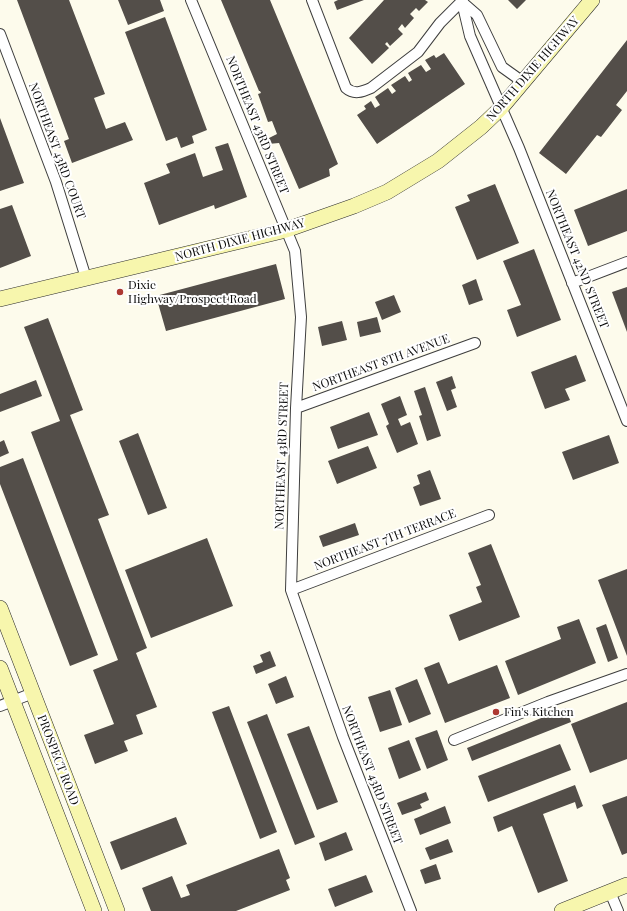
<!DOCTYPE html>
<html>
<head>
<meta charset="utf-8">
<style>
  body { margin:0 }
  canvas { display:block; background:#fdfbec }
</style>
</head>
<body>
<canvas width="627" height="911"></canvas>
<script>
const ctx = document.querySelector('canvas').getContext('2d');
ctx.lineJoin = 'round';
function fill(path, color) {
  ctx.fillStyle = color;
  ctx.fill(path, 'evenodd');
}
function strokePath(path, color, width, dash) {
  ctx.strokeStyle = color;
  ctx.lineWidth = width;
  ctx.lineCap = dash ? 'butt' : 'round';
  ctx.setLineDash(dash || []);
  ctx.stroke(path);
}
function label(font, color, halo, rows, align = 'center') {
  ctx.font = font + ' "Playfair Display",serif';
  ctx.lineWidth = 4;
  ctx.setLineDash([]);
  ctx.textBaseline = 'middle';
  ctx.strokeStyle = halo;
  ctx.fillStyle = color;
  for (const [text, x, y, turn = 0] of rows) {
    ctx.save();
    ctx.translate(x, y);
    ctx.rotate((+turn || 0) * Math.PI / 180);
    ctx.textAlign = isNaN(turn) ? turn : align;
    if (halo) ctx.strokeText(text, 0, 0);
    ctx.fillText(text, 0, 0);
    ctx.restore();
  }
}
fill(new Path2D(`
  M17,0H69L105,94L94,98L106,129L125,122L133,140L72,163L64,141L69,139Z
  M118,0H160L164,11L128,25Z
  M221,0H270L338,164L329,169L330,176L299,189L279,143L268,144L267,139L277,134L272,121L268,122L258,94L261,93L260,91H259Z
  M338,0H364L337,10L334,2Z
  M384,0H425L428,2L419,11L416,8L410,14L414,18L405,28L402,24L398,29L403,34L390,46L387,42L385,44L389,48L372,64L349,38Z
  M508,0H526L517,9Z
  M165,17L207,130L192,136L194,143L181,148L177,137L166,141L125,32Z
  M627,40V91L616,105L622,110L601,137L597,135L566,174L539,153Z
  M444,53L465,84L377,144L357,115L366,109L364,106L371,101L375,108L380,105L375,97L388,88L392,94L396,91L391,85L405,76L409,82L412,80L408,73L421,65L426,72L431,69L425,60L434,55L436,58Z
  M0,118L24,183L0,191Z
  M228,143L247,197L215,209L214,205L159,225L144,183L170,173L166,164L195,153L203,177L223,170L215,147Z
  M495,184L519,243L477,260L455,207L470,201L467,195Z
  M627,189V231L588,246L574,210Z
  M12,205L31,256L0,268V209Z
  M534,249L561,320L517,337L507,310L521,305L503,261Z
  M276,264L285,299L166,331L156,296Z
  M476,279L483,300L469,305L462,285Z
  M627,287V332L612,292Z
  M394,295L401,312L382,320L375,302Z
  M377,317L381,332L360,337L357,322Z
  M48,318L83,410L70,415L109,515L98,519L147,648L136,653L157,707L136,715L143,734L124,741L128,751L95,764L84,735L114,724L93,670L118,660L31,432L60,421L24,327Z
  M342,321L347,340L322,346L318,327Z
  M576,355L586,381L565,389L570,400L545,409L531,372Z
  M452,376L456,388L451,390L457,407L447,411L436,382Z
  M36,380L42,396L0,412V394Z
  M425,387L441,436L427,441L419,416L422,415L414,391Z
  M400,396L407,415L398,419L401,426L410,422L418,444L397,453L386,426L389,424L381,404Z
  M369,412L378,435L338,449L330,427Z
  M138,433L167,508L148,515L119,441Z
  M609,435L619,463L573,480L562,452Z
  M4,440L9,453L0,457V442Z
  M368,446L377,468L337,484L328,461Z
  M23,458L98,655L70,666L0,484V467Z
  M430,470L441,499L420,506L413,487L420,484L417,475Z
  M355,523L359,535L323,547L319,536Z
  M207,538L233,606L151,638L125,570Z
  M491,544L520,617L459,641L449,615L482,602L476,587L481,585L468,553Z
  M627,569V656L598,580Z
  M579,619L596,663L518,695L505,661L561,639L557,627Z
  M606,624L618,658L608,662L596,628Z
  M270,651L276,666L256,674L253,666L263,662L260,655Z
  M439,662L448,684L497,665L510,698L445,723L424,668Z
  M286,676L294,697L276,704L268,684Z
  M417,679L431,714L409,723L395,688Z
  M390,690L402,725L380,732L368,697Z
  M627,702V759L590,773L571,724Z
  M229,706L277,832L260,839L212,712Z
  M566,708L571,722L472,761L467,748Z
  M267,714L315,837L295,845L247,722Z
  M309,726L338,802L317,810L287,734Z
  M437,730L448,760L427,769L415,738Z
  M409,740L421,770L399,779L388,748Z
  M560,744L571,770L488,802L478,776Z
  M575,785L583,806L577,809L575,802L543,814L568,881L538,893L512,826L498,832L493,817Z
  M426,792L429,800L420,804L422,808L402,815L397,803Z
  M627,796V853L622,855L602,805Z
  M445,806L451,823L420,835L414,819Z
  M176,817L187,844L121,870L110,842Z
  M346,832L353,850L325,861L319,843Z
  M448,839L453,852L430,860L425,848Z
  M279,849L290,878L286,880L290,890L236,911H151L142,888L172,876L181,898L190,895L186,885Z
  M436,864L441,879L425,884L420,870Z
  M366,875L373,892L335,907L328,889Z`), '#534e49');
const street = new Path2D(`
  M191,0L295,251L301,317L296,408L291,590L343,737L411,911
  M312,0L346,88C354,95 362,92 371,88L418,52L440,23L463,0
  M0,34L56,182L86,278
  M523,82L502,67L477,15L462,2L470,36L519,148L627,421
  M572,283L627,262
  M296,408L475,343
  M291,590L489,515
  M0,706L33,693
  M454,740L548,702L627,674
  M610,892L618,911`);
const secondary = new Path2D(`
  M0,299L286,230L354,206L387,192L438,161L481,127L501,108L592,0
  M0,608L117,911
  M0,668L94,911
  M562,911L627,885`);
strokePath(street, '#3e3e3e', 12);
strokePath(secondary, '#2d2d2d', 16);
strokePath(street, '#fff', 10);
strokePath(secondary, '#f7f6ad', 15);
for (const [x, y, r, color] of [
  [120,292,4,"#ad3832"],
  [496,712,4,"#ad3832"]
]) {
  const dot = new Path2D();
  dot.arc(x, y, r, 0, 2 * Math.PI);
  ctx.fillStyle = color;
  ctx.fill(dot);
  strokePath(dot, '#fff', 1.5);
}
label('12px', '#0b0b0b', '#fff', [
  ["NORTH DIXIE HIGHWAY",533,69,-49],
  ["NORTHEAST 43RD STREET",257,125,68],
  ["NORTHEAST 43RD COURT",57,151,70],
  ["NORTH DIXIE HIGHWAY",240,240,-15],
  ["NORTHEAST 42ND STREET",577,259,68],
  ["NORTHEAST 8TH AVENUE",381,363,-20],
  ["NORTHEAST 43RD STREET",282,456,-88],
  ["NORTHEAST 7TH TERRACE",385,540,-21],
  ["PROSPECT ROAD",58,760,69],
  ["NORTHEAST 43RD STREET",372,775,69]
]);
label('12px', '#0b0b0b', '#fff', [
  ["Dixie",128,285],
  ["Highway/Prospect Road",128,299],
  ["Fin's Kitchen",504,712]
], 'left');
</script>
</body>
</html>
